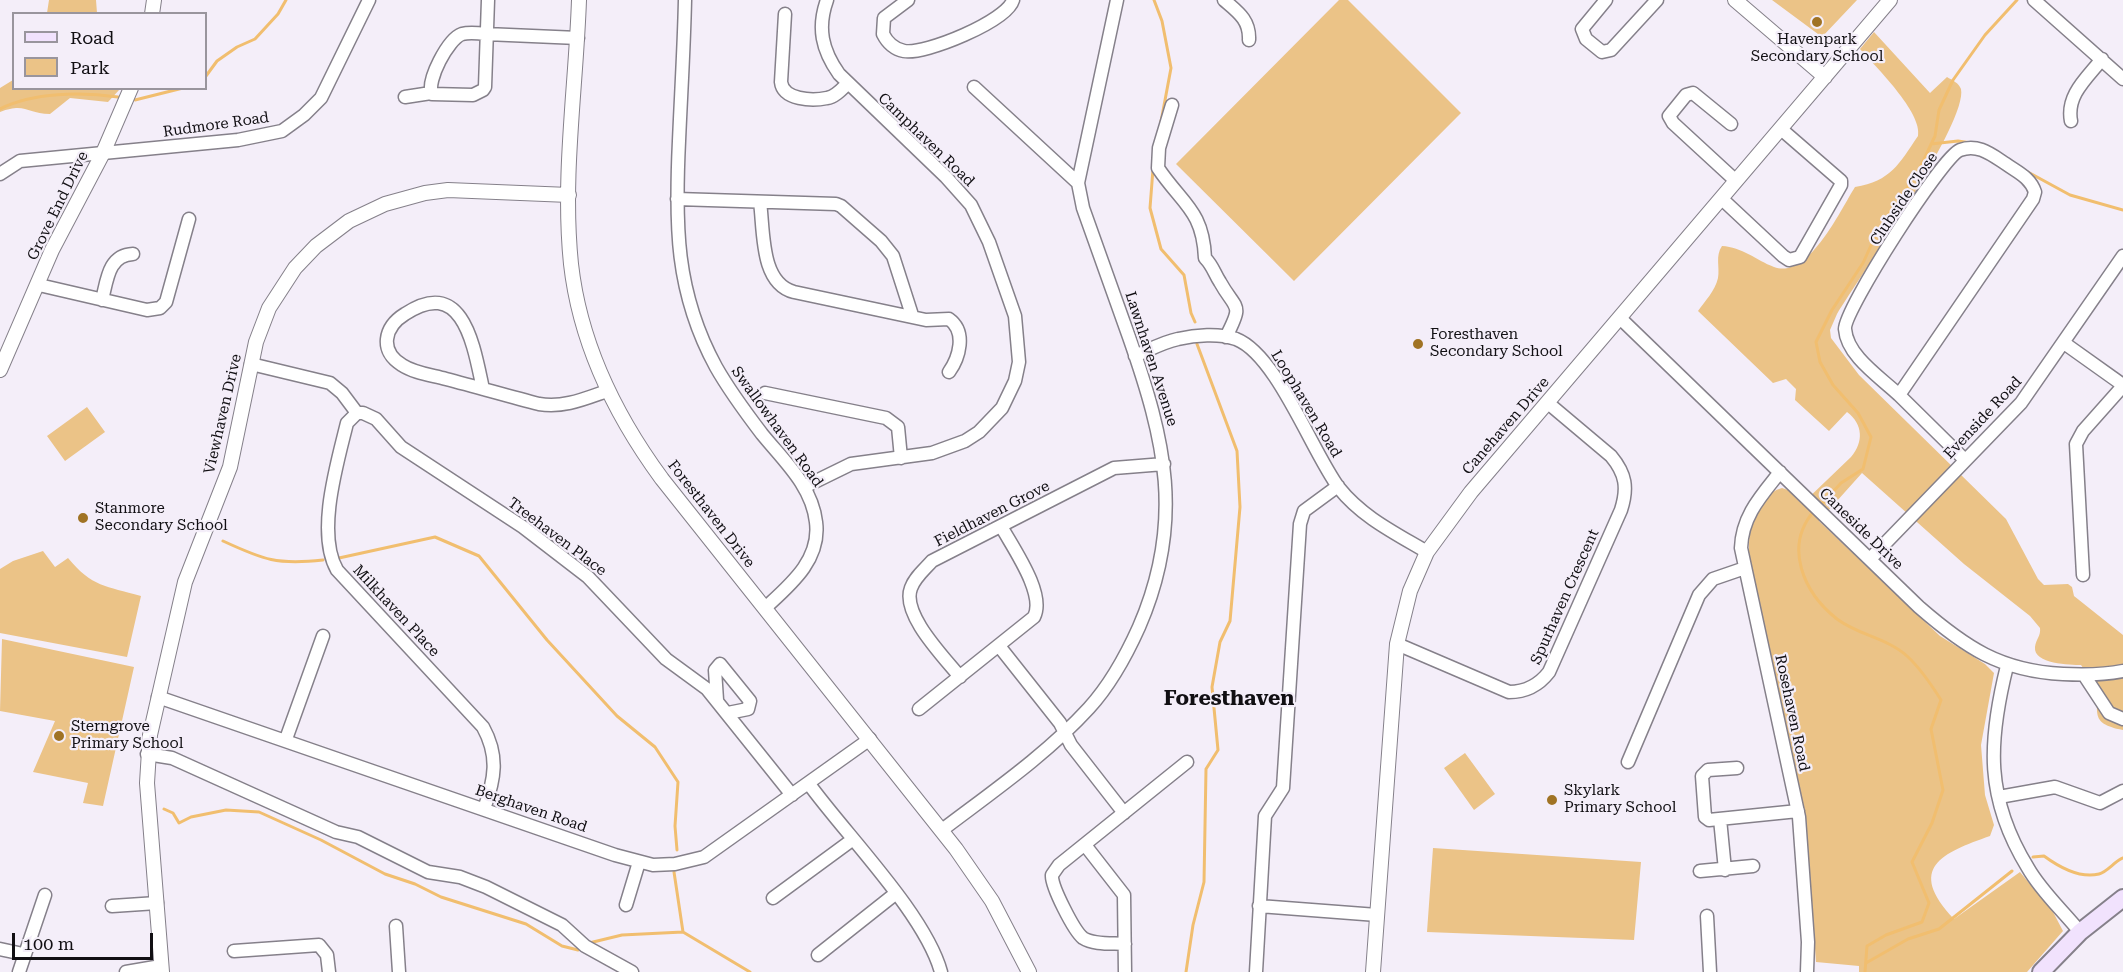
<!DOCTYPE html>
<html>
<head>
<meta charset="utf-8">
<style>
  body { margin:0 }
  #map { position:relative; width:2123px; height:972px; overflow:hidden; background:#f4eef9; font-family:"Roboto Serif",serif }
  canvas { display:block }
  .legend { position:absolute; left:12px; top:12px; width:195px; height:78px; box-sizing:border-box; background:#f4eef9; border:2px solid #99959d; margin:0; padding:8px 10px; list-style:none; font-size:18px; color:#110f13 }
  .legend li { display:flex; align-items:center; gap:12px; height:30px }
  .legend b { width:30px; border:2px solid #99959d }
  .scale { position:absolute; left:12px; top:933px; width:141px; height:27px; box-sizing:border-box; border:3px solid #110f13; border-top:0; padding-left:8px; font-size:18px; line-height:21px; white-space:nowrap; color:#110f13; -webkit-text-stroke:4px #f4eef9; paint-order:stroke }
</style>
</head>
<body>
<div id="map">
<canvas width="2123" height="972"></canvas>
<ul class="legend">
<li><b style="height:8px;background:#f1e2fd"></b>Road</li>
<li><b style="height:16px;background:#ebc387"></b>Park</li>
</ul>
<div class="scale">100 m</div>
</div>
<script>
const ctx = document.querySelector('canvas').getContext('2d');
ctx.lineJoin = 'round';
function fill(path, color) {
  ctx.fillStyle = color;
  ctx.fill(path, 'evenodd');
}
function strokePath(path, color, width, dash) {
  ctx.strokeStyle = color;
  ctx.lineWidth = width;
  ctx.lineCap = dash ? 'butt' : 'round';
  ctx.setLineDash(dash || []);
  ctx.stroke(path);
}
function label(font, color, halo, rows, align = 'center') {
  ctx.font = font + ' "Roboto Serif",serif';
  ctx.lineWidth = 4.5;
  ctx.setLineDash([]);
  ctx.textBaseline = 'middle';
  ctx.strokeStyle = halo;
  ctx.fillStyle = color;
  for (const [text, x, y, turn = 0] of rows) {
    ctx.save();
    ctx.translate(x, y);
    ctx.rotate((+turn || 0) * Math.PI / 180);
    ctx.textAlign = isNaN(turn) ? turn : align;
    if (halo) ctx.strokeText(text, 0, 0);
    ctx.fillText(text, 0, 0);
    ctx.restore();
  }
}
fill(new Path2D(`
  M49,0H96L97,13H47Z
  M1339,0H1348L1461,113L1294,281L1176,164Z
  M1772,0H1857L1822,37Z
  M1874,32L1930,93L1947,77C1952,80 1959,83 1961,89C1968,122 1859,278 1837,314L1830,330L1831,338L1859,375L2006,519L2038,579L2044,585L2068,584L2072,587L2074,596L2123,635V730C2086,723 2102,711 2094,685C2092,679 2085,671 2081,665C2071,665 2033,664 2035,647C2036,639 2041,636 2040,628L2030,616L1964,564L1862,473L1819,521L1940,636L1985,664L1994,673L1981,745L1985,795L1994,825L1990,836C1942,853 1906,868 1954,919L2020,872L2053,912L2063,931L2027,972H1859V966L1816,962L1805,816L1750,561C1746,536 1753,496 1782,488L1788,490L1802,504L1851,457C1864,442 1863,424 1847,412L1829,431L1795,400L1796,389L1786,379L1773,383L1698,311C1705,301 1715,291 1718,278C1720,267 1715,256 1722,246C1742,247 1756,260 1774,267C1808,280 1840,211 1855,187C1891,181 1899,164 1918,136C1923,113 1875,66 1860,49Z
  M13,80L14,88L120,89L108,102L70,98L50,114C27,114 26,102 0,112V88Z
  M87,407L105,432L65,461L47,436Z
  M43,551L55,567L68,558C92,587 106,586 141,596L127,657L0,633V569L13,561Z
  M2,639L134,667L103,806L83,803L88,783L33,772L55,721L0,711Z
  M1465,753L1495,794L1474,810L1444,768Z
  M1433,848L1641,862L1634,940L1427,932Z`), '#ebc387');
strokePath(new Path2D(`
  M1154,0L1162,21L1171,68L1160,127
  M206,76L217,61L237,47L255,39L278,14L286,0
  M135,100L183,88
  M0,109C33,92 82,92 118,97
  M1931,144L1958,141L1978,144
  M1153,169L1150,208L1161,249L1184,275L1191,313L1195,322
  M2026,171L2070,195L2123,210
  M1819,507L1841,483L1863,469L1871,437L1858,413L1833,385L1820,362L1816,342L1832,310L1863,263L1879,228L1918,172L1935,136L1939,110L1953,80L1985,35L2017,0
  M1814,511C1783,547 1804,593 1837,619C1858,635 1887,638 1907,656C1920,668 1931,684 1941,700L1931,729L1943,790L1932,823L1912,862L1929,903L1922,922L1886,935L1867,946L1865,972
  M223,541C264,560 277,565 323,560
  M339,558L435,537L479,556L547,640L617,716L655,747L678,782L675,826L677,850
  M164,809L173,813L179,823L191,817L226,810L259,812L321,840L385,874L415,884L441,897L526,924L562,946L578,950L581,948
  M2033,857L2044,856C2059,867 2079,879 2099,874C2107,872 2115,861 2123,858
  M674,872L683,932L750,972
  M589,943L622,935L683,932
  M1866,963L1908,939L1939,929L2012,871
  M1186,972L1193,925L1204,882L1206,769L1218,750L1212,687L1220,642L1230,621L1240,507L1237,451L1197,344`), '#f1be6f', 3);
const minor = new Path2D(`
  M488,0L485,87L483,90L473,95L432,94C426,81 448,39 462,34C469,32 478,33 486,34L578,38
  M685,0C684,47 681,94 679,141C675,224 675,292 716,367C729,390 746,413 762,434C784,461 812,486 816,522C821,560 790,585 765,608
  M908,0L884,18L883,34C887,42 894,49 904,51C925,55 1007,21 1013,0
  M1224,0C1238,12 1250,20 1249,40
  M1606,0L1582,29L1586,39L1602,52L1611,50L1657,0
  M2034,0L2123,79
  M785,14L781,82C783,100 812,101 827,98C835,97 842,89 847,84
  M974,87L1078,183
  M405,97L431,93
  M1172,105L1159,148L1158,168C1182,204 1203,210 1205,258C1213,266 1214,273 1220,282C1236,311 1244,302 1226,337
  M2071,121C2066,95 2087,78 2102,59
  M1731,124L1693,93L1686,95L1669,116L1673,123L1736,181
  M0,174L20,161L238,140L282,131L304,115L321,98L369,0
  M677,199L836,204L841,206L881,241L893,256L912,315
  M1722,199L1783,256L1789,260L1800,257L1841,185V181L1781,129
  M760,202C764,231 760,283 794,292L926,320L949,319C967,332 959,358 949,372
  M39,285L147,310L160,308L166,302L189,219
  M102,300C107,281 108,255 133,254
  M1620,318L1919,607C1965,647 2000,671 2063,674C2083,675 2103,675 2123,671
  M2064,343L2123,385
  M1135,356C1149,350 1163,342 1178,339C1195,335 1219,333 1236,339C1277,355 1312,452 1339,488C1362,517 1395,533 1427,552
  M251,364L330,383L342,393L357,413
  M483,389C474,348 464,275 405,314C384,327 379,351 402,365C414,373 431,375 446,379C477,387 508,396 539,404C564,408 584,399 607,391
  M765,393L886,418L898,427L901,458
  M1899,395C1880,377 1847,356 1845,329C1844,310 1942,157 1960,150C1978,143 1992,155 2006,164C2017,172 2030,177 2035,192L2033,199L1899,395L1965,460
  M1780,472C1761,496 1742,516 1741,548L1799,817L1808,942L1807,972
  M804,487L851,464L932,453L965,441L979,432L1002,408L1015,381L1019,362L1015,316L989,242L971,205L946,177L839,74C822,50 817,28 827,0
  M1870,559L2021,403L2123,256
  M2083,575L2076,444L2083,431L2123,386
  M1397,644L1509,692C1526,692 1539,685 1549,672L1621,510C1628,488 1626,474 1611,456L1548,403
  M999,646L1060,723L1071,745L1124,813
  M2007,666C1988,742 1985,798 2028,868C2041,891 2063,911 2080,932
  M2084,675L2109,713L2123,719
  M960,677C944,657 901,614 911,588C915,577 924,570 932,561L1114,468L1164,464
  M158,697L615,855L653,865L675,864L704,857L870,739
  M717,700L715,670L720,664L750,701L748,709L728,713
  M919,709L1034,617C1046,594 1013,548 1001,526
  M286,739L323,636
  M147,754L172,758L336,832L358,837L428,872L460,877L486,887L562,925L585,946L632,972
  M1628,762L1699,595L1713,579L1745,568
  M1737,768L1708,770L1702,776L1705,817L1709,820L1798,811
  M809,784C846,835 925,914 941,972
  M1999,797L2055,787L2100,803L2123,791
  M484,809C495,779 499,756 483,727L337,570C316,533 337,464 347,423L357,413H363L376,419L401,447L523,527L588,577L666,659L707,689L792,795
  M1720,819L1725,870
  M942,830C992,792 1046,755 1089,708C1110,685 1126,656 1139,627C1185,521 1165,440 1129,337C1114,294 1098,251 1083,208L1078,183L1117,0
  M1085,845L1124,895L1125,972
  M1700,871L1753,866
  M773,898L852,840
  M626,905L639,862
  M112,906L157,903
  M1259,906L1377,915
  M1707,916L1710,972
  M396,926L399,972
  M1125,944C1113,943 1094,945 1083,938C1074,931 1051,886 1052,875L1059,865L1187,762
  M0,949L23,954
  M234,951L319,945L327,955L329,972
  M818,955L895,894
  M19,972L45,895
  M126,972L161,966
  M1256,972L1265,816L1283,788L1300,524L1304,511L1338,486`);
const tertiary = new Path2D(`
  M579,0C576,87 562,177 571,264C580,344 615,415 662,479L956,849L992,901L1029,972
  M1735,0L1825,77
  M152,14L154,0
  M0,370L52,250L103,153L131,88
  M162,972L147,783L150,735L185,582L230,467L256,342L269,308L295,268L316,246L349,221L385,204L425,193L448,190L569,195
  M1373,972L1397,644L1410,591L1427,552L1471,492L1890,0`);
const secondary = new Path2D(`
  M2041,972L2080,932L2123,898`);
strokePath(minor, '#85808a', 15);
strokePath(tertiary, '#85808a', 16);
strokePath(secondary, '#85808a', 20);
strokePath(minor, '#fff', 12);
strokePath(tertiary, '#fff', 14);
strokePath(secondary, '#f1e2fd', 16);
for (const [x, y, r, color] of [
  [1817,22,6,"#a07324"],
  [1418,344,6,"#a07324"],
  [83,518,6,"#a07324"],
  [59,736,6,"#a07324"],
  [1552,800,6,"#a07324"]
]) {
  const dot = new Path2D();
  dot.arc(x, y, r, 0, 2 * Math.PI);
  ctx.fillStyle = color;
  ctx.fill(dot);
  strokePath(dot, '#f4eef9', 2);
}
label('15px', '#110f13', '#f4eef9', [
  ["Havenpark",1817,40,"center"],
  ["Secondary School",1817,57,"center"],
  ["Foresthaven",1430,335],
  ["Secondary School",1430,352],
  ["Stanmore",95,509],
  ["Secondary School",95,526],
  ["Sterngrove",71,727],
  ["Primary School",71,744],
  ["Skylark",1564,791],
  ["Primary School",1564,808]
], 'left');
label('15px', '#110f13', '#f4eef9', [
  ["Rudmore Road",216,125,-8],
  ["Camphaven Road",926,140,44],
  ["Clubside Close",1904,199,-56],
  ["Grove End Drive",58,206,-64],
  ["Lawnhaven Avenue",1151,359,72],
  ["Loophaven Road",1306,404,59],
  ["Viewhaven Drive",223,414,-77],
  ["Evenside Road",1983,418,-47],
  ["Canehaven Drive",1506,426,-49],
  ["Swallowhaven Road",777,427,54],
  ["Foresthaven Drive",711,514,52],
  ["Fieldhaven Grove",992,514,-27],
  ["Caneside Drive",1861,529,44],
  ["Treehaven Place",557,537,37],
  ["Spurhaven Crescent",1565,597,-66],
  ["Milkhaven Place",396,611,47],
  ["Rosehaven Road",1792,713,78],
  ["Berghaven Road",531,809,19]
]);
label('bold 21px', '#110f13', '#f4eef9', [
  ["Foresthaven",1229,699]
]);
</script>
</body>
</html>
